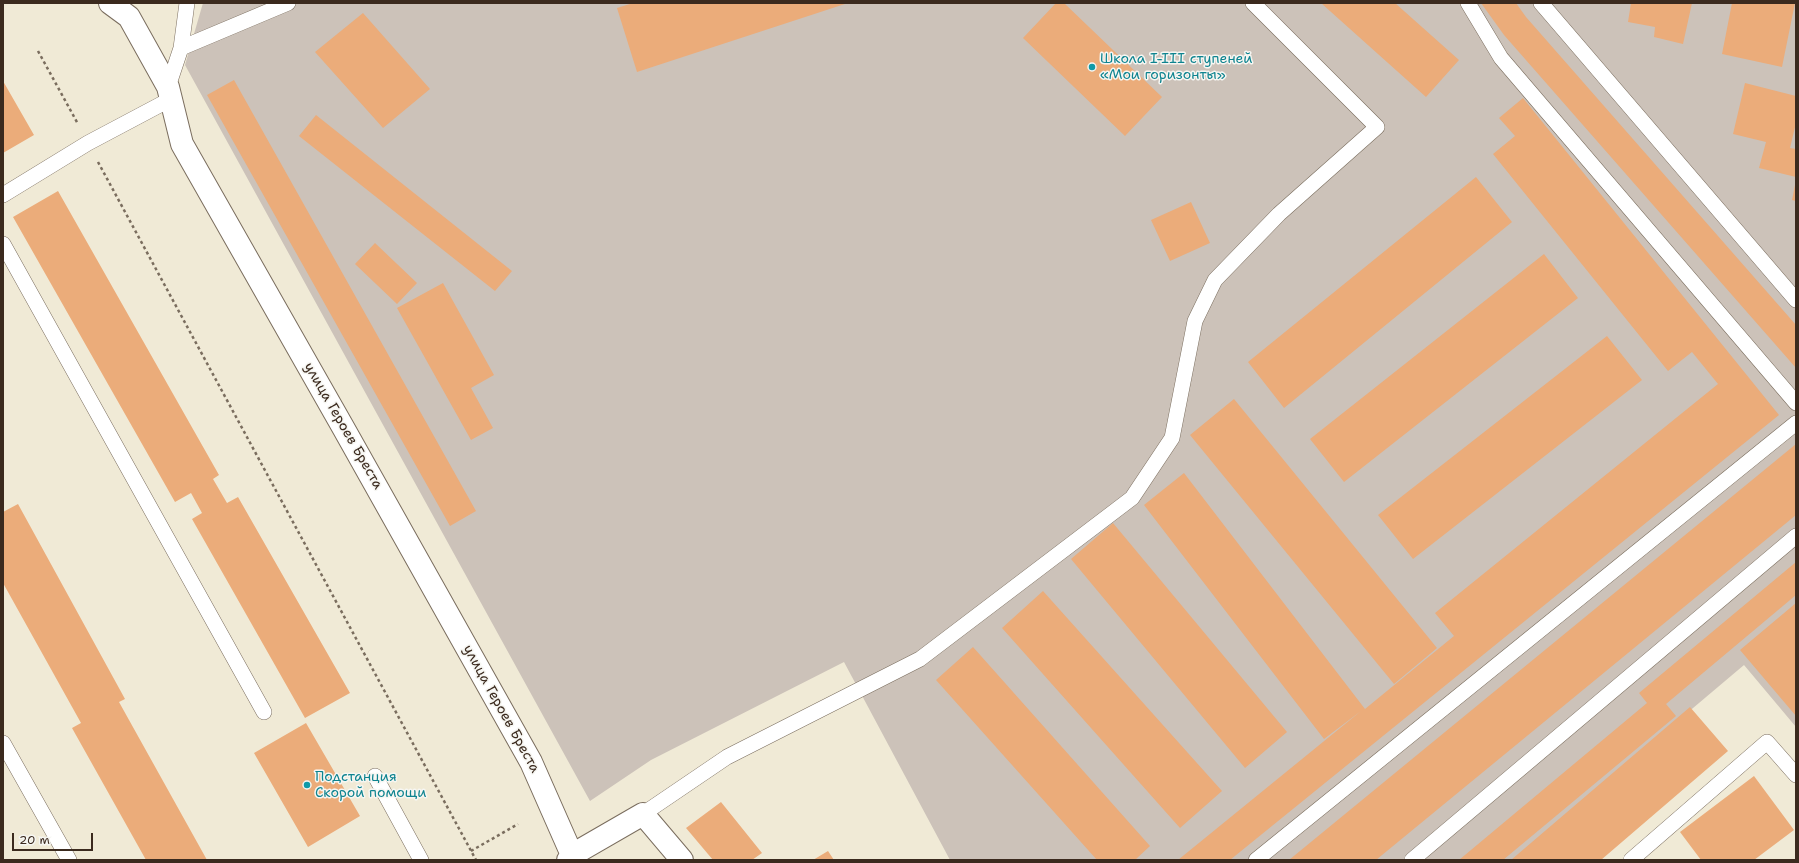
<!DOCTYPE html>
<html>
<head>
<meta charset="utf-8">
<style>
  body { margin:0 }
  #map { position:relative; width:1799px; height:863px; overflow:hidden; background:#f0ead6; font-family:"Shantell Sans",sans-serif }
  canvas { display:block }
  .frame { position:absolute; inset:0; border:4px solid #3b2a1e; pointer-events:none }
  .scale { position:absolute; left:12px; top:833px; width:81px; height:18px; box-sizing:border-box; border:2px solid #3b2a1e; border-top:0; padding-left:5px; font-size:12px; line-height:14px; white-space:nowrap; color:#3b2a1e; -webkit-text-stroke:3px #f6f6f2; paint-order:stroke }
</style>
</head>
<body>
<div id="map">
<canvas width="1799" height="863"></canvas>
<div class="frame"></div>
<div class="scale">20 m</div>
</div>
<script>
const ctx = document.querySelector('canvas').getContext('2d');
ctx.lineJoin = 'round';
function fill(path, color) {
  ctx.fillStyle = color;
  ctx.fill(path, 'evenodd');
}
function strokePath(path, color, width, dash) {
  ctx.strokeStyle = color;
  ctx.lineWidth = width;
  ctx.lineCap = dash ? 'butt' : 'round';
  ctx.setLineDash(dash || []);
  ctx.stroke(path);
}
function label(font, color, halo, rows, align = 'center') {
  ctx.font = font + ' "Shantell Sans",sans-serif';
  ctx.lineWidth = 3;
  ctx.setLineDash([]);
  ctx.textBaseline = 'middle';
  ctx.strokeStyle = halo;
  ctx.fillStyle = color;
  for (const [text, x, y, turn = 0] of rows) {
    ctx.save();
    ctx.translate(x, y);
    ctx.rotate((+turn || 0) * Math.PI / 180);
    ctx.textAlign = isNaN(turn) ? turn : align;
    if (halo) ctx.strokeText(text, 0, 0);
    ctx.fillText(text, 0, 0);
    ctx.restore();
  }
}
fill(new Path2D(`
  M203,3H1796V727L1744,665L1513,860H950L844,662L651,760L590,801L185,65Z`), '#ccc2b9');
fill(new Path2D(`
  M633,3H848L637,72L617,8Z
  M1056,3H1064L1162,97L1125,136L1023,38Z
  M1321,3H1395L1459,60L1426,97Z
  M1481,3H1516L1526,17L1796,325V368L1504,35Z
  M1631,3H1692L1683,44L1654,37L1655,27L1628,22Z
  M1732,3H1795L1782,67L1722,54Z
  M363,13L430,89L383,128L315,52Z
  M234,80L476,511L450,526L207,95Z
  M3,81L34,135L3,153Z
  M1745,83L1796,96V123L1790,148L1796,149V177L1759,168L1766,142L1733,134Z
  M1523,98L1779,415L1230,860H1178L1361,711L1324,739L1144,505L1184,473L1365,709L1454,636L1435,613L1718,384L1692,352L1668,371L1493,154L1515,136L1499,118Z
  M316,115L512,271L495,291L299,136Z
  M1476,177L1512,222L1284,408L1248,362Z
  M1795,185H1796V201L1792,200Z
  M58,191L219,475L213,479L227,503L238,497L350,693L305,718L192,519L202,513L191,493L175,502L13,217Z
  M1191,202L1210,243L1170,261L1151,220Z
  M375,243L417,283L397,304L355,264Z
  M1544,254L1578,298L1344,482L1310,439Z
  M443,283L494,375L471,388L493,428L471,440L397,308Z
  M1607,336L1642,380L1413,559L1378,515Z
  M1234,399L1437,648L1394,684L1190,435Z
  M1796,444V515L1376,860H1289Z
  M18,504L125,699L119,702L207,860H146L72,728L81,723L3,583V512Z
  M1113,523L1287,732L1245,768L1071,559Z
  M1796,562V595L1666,704L1676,716L1503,860H1459L1647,703L1639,693Z
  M1043,591L1222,791L1180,828L1002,628Z
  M1796,603V716L1740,650Z
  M973,647L1150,846L1135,860H1097L936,680Z
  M1690,707L1728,751L1601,860H1511Z
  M306,723L360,816L308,847L254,753Z
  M1754,776L1794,830L1754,860H1701L1680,832Z
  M721,802L762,853L752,860H713L686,828Z
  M828,851L834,860H813Z`), '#ebac7a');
const lane = new Path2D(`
  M1468,3L1501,58L1796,403
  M1541,3L1796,300
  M181,48L187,3
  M168,87L181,48L288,3
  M3,195L88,143L171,99
  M3,244L264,712
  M3,743L69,860
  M375,776L421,860
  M643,814L727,757L920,659L1132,498L1172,438L1195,321L1215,280L1279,214L1377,127L1253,3
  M1256,860L1796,423
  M1412,860L1796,536
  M1631,860L1767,742L1796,775`);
const street = new Path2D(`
  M572,855L643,814L682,860`);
const secondary = new Path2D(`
  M110,3L129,17L168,87L182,144L344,429L531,762L572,855L568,860`);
strokePath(lane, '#7a6d5e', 16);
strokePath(street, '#7a6d5e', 24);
strokePath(secondary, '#7a6d5e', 24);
strokePath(new Path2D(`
  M38,51L78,124
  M98,162L476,860
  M471,851L518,824`), '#7a6d5e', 2.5, [3, 3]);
strokePath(lane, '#fff', 15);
strokePath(street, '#fff', 22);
strokePath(secondary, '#fff', 22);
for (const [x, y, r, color] of [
  [1092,67,4,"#0f9aa8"],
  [307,785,4,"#0f9aa8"]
]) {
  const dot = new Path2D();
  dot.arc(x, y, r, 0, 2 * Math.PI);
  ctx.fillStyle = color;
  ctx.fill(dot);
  strokePath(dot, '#f6f6f2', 1.5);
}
label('14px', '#0d838f', '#f6f6f2', [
  ["Школа I-III ступеней",1100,59],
  ["«Мои горизонты»",1100,75],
  ["Подстанция",315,777],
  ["Скорой помощи",315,793]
], 'left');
label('14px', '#3b2a1e', '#f6f6f2', [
  ["улица Героев Бреста",343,426,60],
  ["улица Героев Бреста",501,709,61]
]);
</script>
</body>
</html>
